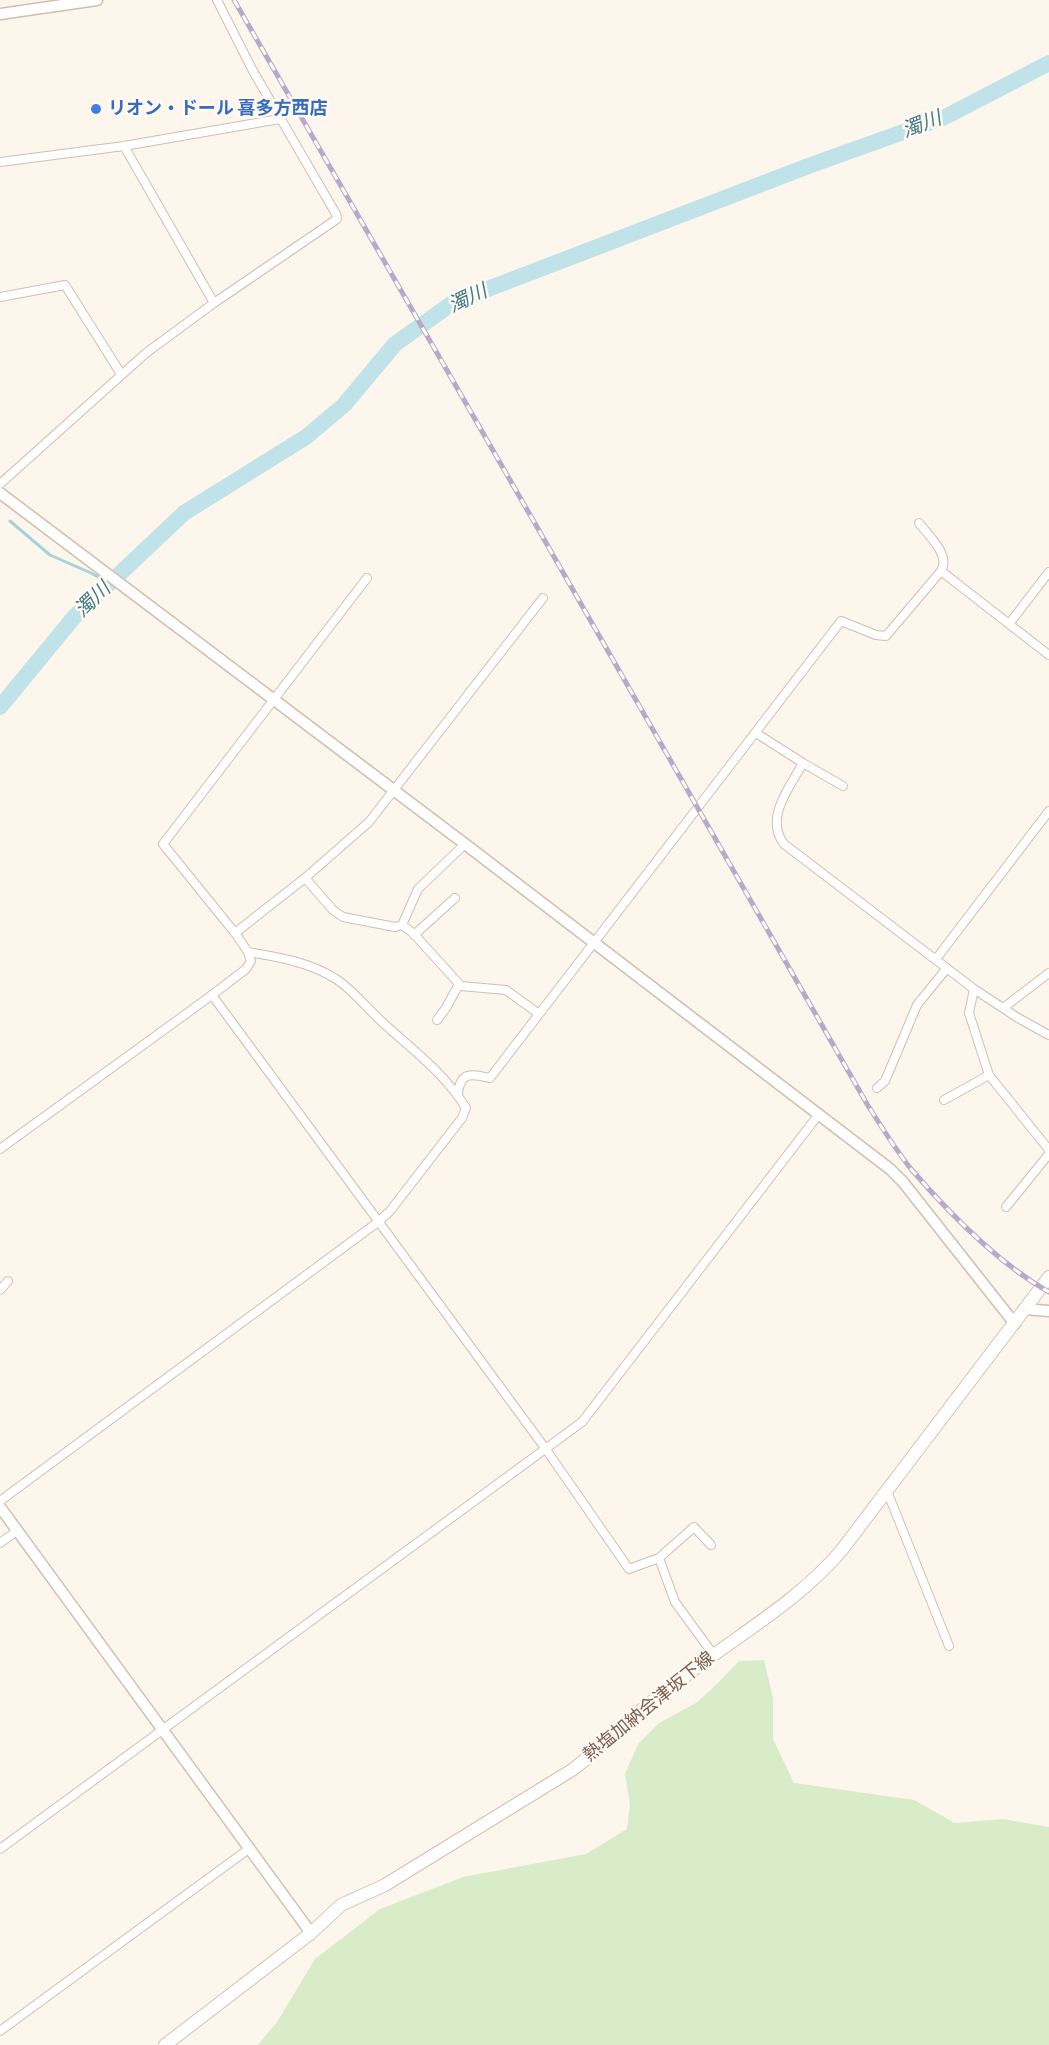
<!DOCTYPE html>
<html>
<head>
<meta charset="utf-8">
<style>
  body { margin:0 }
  canvas { display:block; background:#fdf6ec }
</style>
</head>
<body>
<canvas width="1049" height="2045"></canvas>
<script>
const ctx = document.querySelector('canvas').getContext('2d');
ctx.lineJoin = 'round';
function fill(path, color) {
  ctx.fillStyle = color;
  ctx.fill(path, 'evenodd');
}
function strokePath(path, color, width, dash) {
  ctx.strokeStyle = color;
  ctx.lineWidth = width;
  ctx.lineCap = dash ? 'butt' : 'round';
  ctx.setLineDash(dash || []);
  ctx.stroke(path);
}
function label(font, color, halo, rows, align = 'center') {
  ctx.font = font + ' Manrope,"Noto Sans JP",sans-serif';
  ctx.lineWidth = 5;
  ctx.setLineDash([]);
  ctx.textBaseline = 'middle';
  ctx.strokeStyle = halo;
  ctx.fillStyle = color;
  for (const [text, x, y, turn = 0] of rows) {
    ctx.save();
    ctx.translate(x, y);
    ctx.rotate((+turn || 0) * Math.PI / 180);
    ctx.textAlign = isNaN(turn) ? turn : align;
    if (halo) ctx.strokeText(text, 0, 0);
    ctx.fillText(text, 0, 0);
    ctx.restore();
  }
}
fill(new Path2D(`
  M764,1660L773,1698V1739L794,1783L914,1800L955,1823L1003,1819L1049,1827V2045H258L277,2022L315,1959L380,1909L463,1877L586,1854L627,1829L630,1805L625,1774L638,1744L659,1723L696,1703L715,1686L739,1661Z`), '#d8ecc9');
strokePath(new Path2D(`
  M10,521L50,555L91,573L109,583`), '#a5d3da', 3);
strokePath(new Path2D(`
  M0,707L75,616L184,513L306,437L344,405L395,344L454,302L811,165L945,117L1049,63`), '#bfe3e8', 16);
const minor = new Path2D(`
  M124,146L214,303
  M0,162L124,146L280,119
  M0,297L65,285L121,374
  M0,484L146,353L214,303L337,219L336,214L253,71L217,0
  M941,571L1049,655
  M1009,624L1049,572
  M756,733L803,763C790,787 764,818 784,844L974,989L1018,1018L1049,1035
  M803,763L843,786
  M305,878L333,910L343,917L395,927L402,925L418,889L465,844
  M402,925L413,933L461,986L506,990L539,1014
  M235,933L305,878L369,822L543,598
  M414,935L455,898
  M936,959L1049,811
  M974,989L969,1013L989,1075L1049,1150
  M212,995L545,1448L629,1569L659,1558L675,1602L713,1654
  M1003,1008L1049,973
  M437,1020L446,1008L459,984
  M877,1088L885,1081L917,1005L947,968
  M458,1094C460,1071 471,1074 490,1078L841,621L876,635L886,636L941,571C951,555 928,535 919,523
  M944,1100L989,1075
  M0,1149L212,995L246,969L251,961L248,952L235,933L163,844L367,578
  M1006,1207L1049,1154
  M0,1290L8,1281
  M887,1491L949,1646
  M0,1501L378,1222L390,1211L462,1118L466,1108C444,1072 410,1048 380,1020C365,1006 353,990 336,979C310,962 278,957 248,952
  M0,1543L17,1531
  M659,1558L694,1527L711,1545
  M0,1849L582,1422L819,1114
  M0,2031L250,1848`);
const tertiary = new Path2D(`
  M0,14L97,0
  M0,493L465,844L890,1169L903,1182L1015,1324
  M1024,1309L1049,1311
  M0,1507L311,1933`);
const secondary = new Path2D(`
  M165,2045L311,1933L341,1905L385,1885L572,1770C598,1751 620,1728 645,1707C659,1696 674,1685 688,1674C741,1633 797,1602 841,1551L1049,1277`);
strokePath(minor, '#d1beb0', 10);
strokePath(tertiary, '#d1beb0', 13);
strokePath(secondary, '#d6c0b0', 14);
strokePath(minor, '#fff', 8);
strokePath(tertiary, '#fff', 10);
strokePath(secondary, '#fff', 12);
const rail = new Path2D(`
  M234,0L537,527L867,1104C881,1126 895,1149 911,1169C949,1213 999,1264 1049,1292`);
strokePath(rail, '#b9a8c9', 5);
strokePath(rail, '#fffaf3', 3, [9]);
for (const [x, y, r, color] of [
  [96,109,6,"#3f7fe0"]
]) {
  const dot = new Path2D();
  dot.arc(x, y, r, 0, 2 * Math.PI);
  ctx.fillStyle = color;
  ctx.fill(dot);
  strokePath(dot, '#fffaf3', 2);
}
label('bold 18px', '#366cbe', '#fffaf3', [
  ["リオン・ドール 喜多方西店",108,109]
], 'left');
label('18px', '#7a5c4d', '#fffaf3', [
  ["熱塩加納会津坂下線",649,1707,-39]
]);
label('italic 20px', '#437c86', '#fffaf3', [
  ["濁川",922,125,-21],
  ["濁川",468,299,-25],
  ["濁川",93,600,-44]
]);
</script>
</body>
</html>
